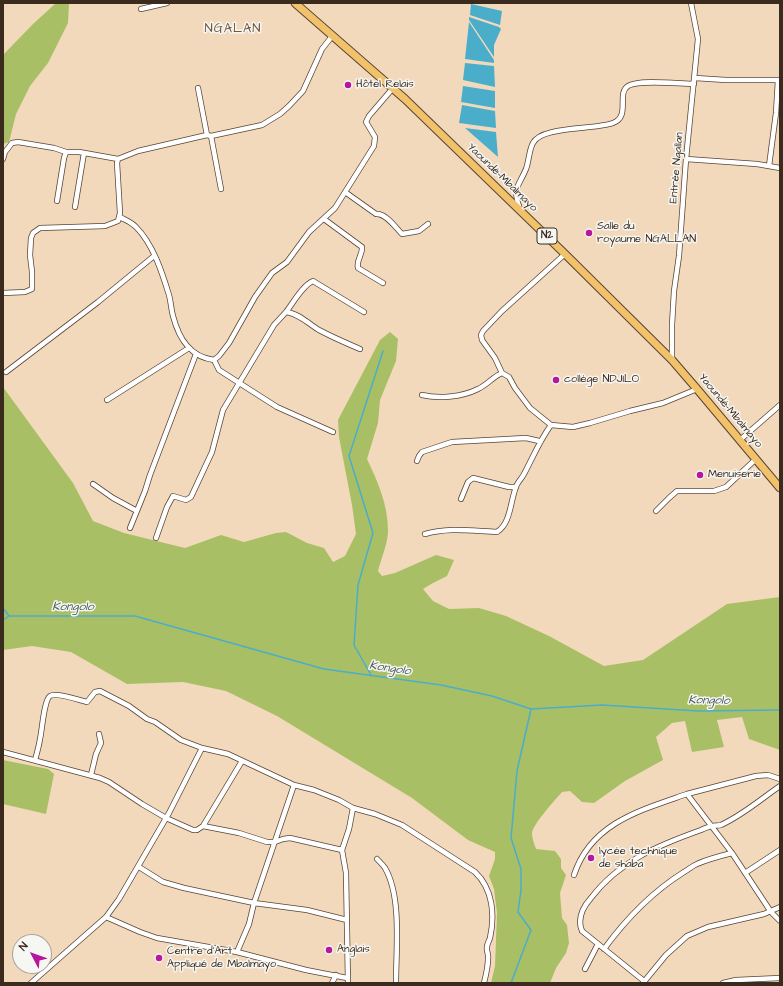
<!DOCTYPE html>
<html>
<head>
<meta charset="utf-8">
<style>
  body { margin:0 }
  #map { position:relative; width:783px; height:986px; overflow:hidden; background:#f3d9bb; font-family:"Architects Daughter",sans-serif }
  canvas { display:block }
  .frame { position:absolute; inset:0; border:4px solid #3b2a1e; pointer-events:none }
  .north { position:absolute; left:12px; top:934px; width:40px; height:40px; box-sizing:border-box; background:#f6f6f2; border:1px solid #aba49d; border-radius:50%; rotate:311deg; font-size:11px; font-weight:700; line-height:16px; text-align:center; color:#3b2a1e }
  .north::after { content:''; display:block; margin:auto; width:14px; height:18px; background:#b5179e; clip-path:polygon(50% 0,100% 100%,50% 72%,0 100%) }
</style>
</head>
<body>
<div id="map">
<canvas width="783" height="986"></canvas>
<div class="frame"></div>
<div class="north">N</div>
</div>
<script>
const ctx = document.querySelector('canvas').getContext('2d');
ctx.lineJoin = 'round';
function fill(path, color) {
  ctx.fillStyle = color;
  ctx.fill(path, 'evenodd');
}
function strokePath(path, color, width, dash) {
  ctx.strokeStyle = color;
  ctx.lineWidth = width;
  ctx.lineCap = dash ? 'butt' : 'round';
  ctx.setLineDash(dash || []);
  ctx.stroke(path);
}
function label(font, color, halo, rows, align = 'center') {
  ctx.font = font + ' "Architects Daughter",sans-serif';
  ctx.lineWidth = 3;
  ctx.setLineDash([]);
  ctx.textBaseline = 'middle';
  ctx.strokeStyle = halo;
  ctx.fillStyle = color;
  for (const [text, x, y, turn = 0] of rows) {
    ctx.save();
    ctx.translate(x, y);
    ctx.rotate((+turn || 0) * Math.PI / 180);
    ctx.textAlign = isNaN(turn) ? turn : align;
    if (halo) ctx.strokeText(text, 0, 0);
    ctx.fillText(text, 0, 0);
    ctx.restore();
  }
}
fill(new Path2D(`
  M56,3L69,4L68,23L48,63L30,86L16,114L9,142L3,144V55L32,25Z
  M390,332L398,339L396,361L380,400L378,423L367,459C378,482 388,505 388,531C388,543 381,559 378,571L382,576L395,573L436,555L454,560L447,576L433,583L423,589L433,601L449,609L479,608L506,616L549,636L604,666L643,660L727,604L780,597V750L749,739L742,717L717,720L724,747L692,752L685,721L672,723L656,737L663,760L625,781L594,803L582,802L570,791L562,792C555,800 533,824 532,833C532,838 534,844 536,849L555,851L561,859V868L566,875L560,893L562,918L567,925L569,943L566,953L556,968L550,983H491L495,966L497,913L494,889L489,876L495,859V852L468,840L412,798L277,716L226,691L183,682L127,684L71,652L32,646L3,650V387L73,483L93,521L124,533L185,548L221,535L244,542L276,533L286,532L307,543L324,548L333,562L345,556L356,534L352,505L339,437L338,420L380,340Z
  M3,760L48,769L54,774L46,814L3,804Z`), '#a9bf65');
fill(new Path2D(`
  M471,4L502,11L500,25L470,15Z
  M469,17L499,27L501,29L494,45V57L469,20Z
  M469,22L494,60V63L465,59Z
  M465,63L494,66L495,87L463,80Z
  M463,86L495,91V108L461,102Z
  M462,105L495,111L496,128L459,123Z
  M465,128L496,132L498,157Z`), '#4aaeca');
strokePath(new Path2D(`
  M3,608L9,616
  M3,620L9,616H135L324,669L441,685L492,696L531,709L602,705L698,711L780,710
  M371,675L354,645L358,585L373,533L349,456L383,351
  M511,983L531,930L518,912L521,890V869L511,838L517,771L531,709`), '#4aaeca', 1.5);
const minor = new Path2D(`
  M141,9L167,3
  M695,78L726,80H780
  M198,88L207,135
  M211,136L221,189
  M3,159L5,152L12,143L18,142L54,148L66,152
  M686,159L757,164L780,168
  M769,166L776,113L778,80
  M345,192L376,214C386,213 396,228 402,234L419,231L428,224
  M57,201L64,158L66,152H79L118,159
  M75,207L84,153
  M520,209C512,187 518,188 526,169C529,161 529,150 533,143C541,126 594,130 613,123C631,116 616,94 628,86C639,79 680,84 694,84
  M120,217C125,220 131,222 136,227C153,244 162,272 169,295C171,302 171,309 173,316C179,339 190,357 214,360L219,356L229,343L255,297L272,273L287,262L309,232L335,208L374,146L375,137L366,122L369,116L393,88
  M324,219L362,247C363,254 356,260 358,268L383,283
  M565,254L502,311L483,331L481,335L482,340L495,358L502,373L509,377L515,388L530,408L551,425L573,427L590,423L630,411L663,403L697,389
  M3,293L25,292L32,289V272L30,255L31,238L33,233L40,228L105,226L118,221L120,213L117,163L118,159L138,151L207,135L211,136L262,125L280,114L289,106L303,91L322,49L333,35
  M286,312C293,303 303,285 313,281L364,312
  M214,360L219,370L277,407L333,432
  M672,360V325L674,291L679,256L686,159L698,39L691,3
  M6,372L98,302L154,256
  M422,395C439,399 462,397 478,389C487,385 494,376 502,373
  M107,400L189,348
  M740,440L780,405
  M417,461L419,456L422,452L452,442L526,438L539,441
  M93,484L113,498L137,511
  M461,499L468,482L473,478L509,487H516
  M656,511L669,498L677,491H714L726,487L756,459
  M130,528L145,491L150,475L196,354
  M425,534C449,527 472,531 497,532C511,523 510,502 516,487C517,483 522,478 524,474C533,457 540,440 551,425
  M156,538L167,507L173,496L186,500L191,497L212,452L223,410L274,325L286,312C298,313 309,324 319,330C332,337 346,343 360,349
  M3,752L100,778L109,782L142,804L166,818L193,830H197L203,826L239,833L267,842H275L283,839L290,838L342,850
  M35,760C37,753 39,746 40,739C42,731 44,700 50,696C56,692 79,700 87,702L95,692L100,691L129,706L147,719L155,722L181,740L202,748L228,754L294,785L314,790L339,800L353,808L375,814L402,825L475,872C493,889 495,915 490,938C489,941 487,944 487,947C486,951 489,954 488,959C488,967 486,975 484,983
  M91,775L96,754L101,743L99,734
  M780,779L768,775L756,776L687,794L732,853L771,912L780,921
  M203,826L242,761
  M377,859C380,862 383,865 385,868C402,897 396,950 396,983
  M139,867L163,882L184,888L254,903L307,910L347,920
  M745,873L780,850
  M574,875C591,823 641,810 687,794
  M106,917L140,932L157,938L237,952L306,970L347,978
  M604,949C626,919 652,892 684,872C688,870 692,866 697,864C708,859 720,856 732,853
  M237,952L249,924L254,903L294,785
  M585,969L598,944
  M644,981L582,931C577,919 583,907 591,898C619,861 659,845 701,830C705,828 709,827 712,826C716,825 718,826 721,825C743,815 761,799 780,786
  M31,983L106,917L119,899L169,813L202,748
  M332,983L336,975
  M348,983L346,873L342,850L349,829L353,808
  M643,983L666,955L687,936L708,927L764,914L780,907
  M723,983L736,980L780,978`);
const trunk = new Path2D(`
  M295,3L405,99L565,254L672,360L697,389L780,488`);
strokePath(minor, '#574436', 6);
strokePath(trunk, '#574436', 9);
strokePath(minor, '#fff', 4.5);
strokePath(trunk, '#f2c26a', 7);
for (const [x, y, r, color] of [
  [348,85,4,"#b5179e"],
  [589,233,4,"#b5179e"],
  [556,380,4,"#b5179e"],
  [700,475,4,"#b5179e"],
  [591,858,4,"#b5179e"],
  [329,950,4,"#b5179e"],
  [159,958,4,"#b5179e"]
]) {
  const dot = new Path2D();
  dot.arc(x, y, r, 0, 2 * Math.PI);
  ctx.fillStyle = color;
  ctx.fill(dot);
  strokePath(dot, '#f6f6f2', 1.5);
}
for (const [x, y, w] of [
  [547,236,20]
]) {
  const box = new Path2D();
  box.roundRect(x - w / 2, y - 8, w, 16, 3);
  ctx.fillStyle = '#f6f6f2';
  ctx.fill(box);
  strokePath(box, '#3b2a1e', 1);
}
label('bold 10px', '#3b2a1e', null, [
  ["N2",547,236]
]);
label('11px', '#3b2a1e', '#f6f6f2', [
  ["Hôtel Relais",356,85],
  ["Salle du",597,227],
  ["royaume NGALLAN",597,240],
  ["collège NDJILO",564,380],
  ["Menuiserie",708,475],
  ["lycée technique",599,852],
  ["de shaba",599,865],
  ["Anglais",337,950],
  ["Centre d'Art",167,952],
  ["Appliqué de Mbalmayo",167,965]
], 'left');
label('11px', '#3b2a1e', '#f6f6f2', [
  ["Entrée Ngallan",677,168,-85],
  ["Yaoundé-Mbalmayo",502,178,44],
  ["Yaoundé-Mbalmayo",730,411,50]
]);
label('italic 12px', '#40585a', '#f6f6f2', [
  ["Kongolo",73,607],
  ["Kongolo",390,669,8],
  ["Kongolo",709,701,1]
]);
ctx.letterSpacing = '1px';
label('13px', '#70583f', '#f6f6f2', [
  ["NGALAN",233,29]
]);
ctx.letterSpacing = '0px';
</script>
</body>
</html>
